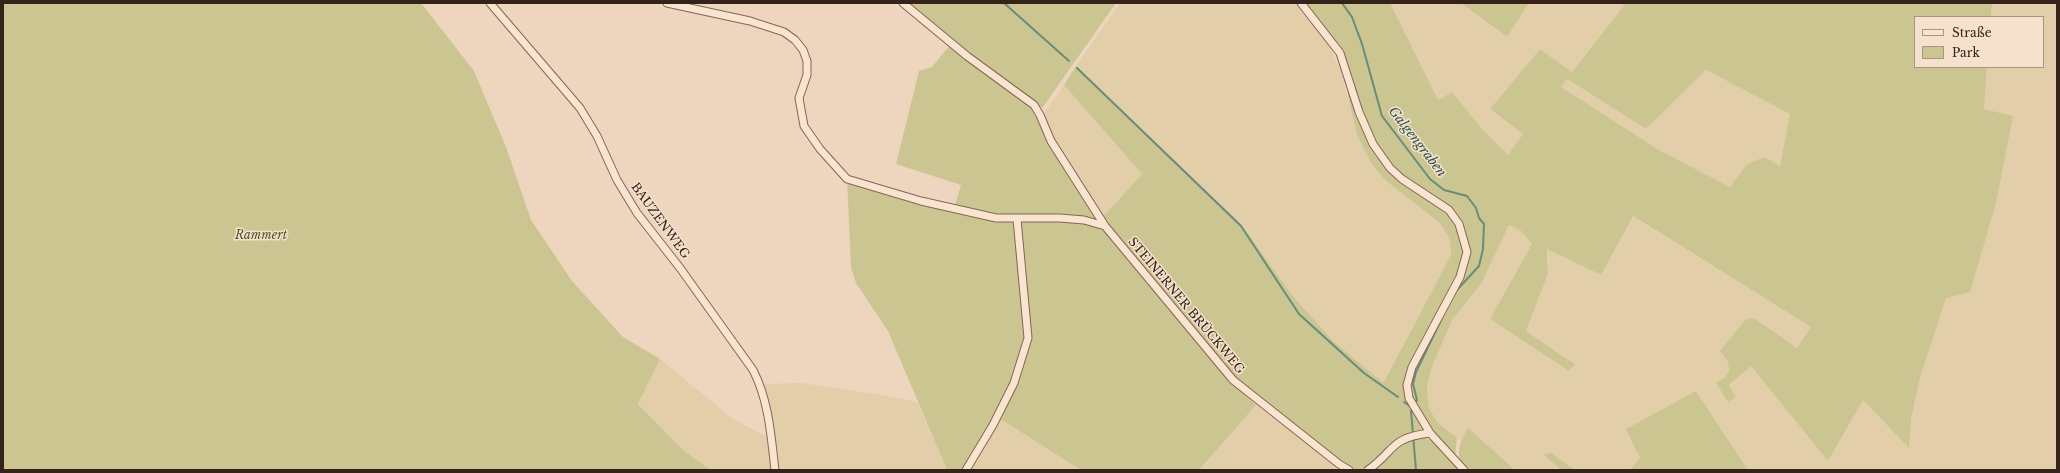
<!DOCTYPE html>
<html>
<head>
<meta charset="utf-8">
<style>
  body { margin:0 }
  #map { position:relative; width:2060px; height:473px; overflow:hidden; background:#eed5bd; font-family:"Libre Baskerville",serif }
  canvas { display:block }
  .frame { position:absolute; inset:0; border:4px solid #34221b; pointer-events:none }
  .legend { position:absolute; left:1914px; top:16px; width:130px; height:52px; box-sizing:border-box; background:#f5e1cc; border:1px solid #a89585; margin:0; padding:5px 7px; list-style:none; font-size:12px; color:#34221b }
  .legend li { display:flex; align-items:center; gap:8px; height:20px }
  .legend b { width:20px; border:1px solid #a89585 }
</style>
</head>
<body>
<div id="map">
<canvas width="2060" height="473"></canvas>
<div class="frame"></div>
<ul class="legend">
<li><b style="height:5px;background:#f9e4d0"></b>Straße</li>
<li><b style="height:11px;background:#cbc691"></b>Park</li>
</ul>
</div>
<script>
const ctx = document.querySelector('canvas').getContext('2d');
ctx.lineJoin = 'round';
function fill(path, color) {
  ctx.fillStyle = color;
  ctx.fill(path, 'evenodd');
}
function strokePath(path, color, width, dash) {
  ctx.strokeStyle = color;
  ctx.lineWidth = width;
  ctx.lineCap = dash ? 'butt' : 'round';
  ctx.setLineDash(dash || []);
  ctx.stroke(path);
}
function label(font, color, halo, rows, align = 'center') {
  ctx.font = font + ' "Libre Baskerville",serif';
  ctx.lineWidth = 3;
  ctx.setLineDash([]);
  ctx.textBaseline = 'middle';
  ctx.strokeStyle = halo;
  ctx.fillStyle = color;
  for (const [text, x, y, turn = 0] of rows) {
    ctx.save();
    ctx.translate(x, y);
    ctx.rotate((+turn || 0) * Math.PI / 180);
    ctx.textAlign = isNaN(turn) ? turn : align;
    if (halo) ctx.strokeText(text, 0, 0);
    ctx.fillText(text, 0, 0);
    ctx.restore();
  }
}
fill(new Path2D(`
  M1120,3H1297L1302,13L1326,39L1341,71L1357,135L1371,163L1386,181L1440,223L1450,239L1451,255L1384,382H1382L1372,375L1333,341L1291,294L1242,225L1076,66Z
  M1390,3H1461L1506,37L1529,3H1626L1572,72L1540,49L1490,109L1523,134L1508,155L1483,130L1451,92L1438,101Z
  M1992,3H2057V470H1748L1696,391L1630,470H1575L1551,453L1543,454L1561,470H1515L1468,429L1460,441L1437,422L1429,408L1427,388L1431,369L1452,320L1481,284L1509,225L1521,231L1532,244L1490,319L1569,371L1575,363L1526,331L1549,262L1547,249L1601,275L1632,216L1811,327L1798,348L1790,343L1728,362L1729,371L1724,378L1728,402L1736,397L1729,385L1751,365L1828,461L1863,400L1909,448L1911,419L1920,378L1946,297L2013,116L1983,109L1987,67H2043V17H1991Z
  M1706,70L1790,114L1780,166L1730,187L1659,150L1560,87L1567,79L1646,129Z
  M1064,85L1142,174L1102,218L1053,140L1044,120L1045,112Z
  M660,359L733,419L771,439L761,384L802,383L882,395L917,402L947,470H711L683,450L638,404Z
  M1256,405L1318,451L1337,470H1199Z
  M997,417L1081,470H966Z`), '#e3ceaa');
fill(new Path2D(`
  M3,3H421L474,71L506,147L531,220L572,281L623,337L660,359L638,404L683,450L711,470H3Z
  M903,3H1116L1043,107H1039L1046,129L1096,210L1099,225L1231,383L1256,405L1199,470H1081L997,417L966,470H947L888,331L856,283L851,267L847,179L954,209L961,185L896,164L919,71L932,67L951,44Z
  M1303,3H1390L1438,100L1452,92L1483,130L1508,155L1523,134L1490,109L1540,49L1572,72L1626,3H1992L1991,17H1915V67H1987L1984,109L2013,116L1996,203L1970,292L1946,298L1920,378L1911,419L1909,448L1863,400L1828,461L1751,366L1729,385L1736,397L1728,402L1716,383L1724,378L1729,371L1728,362L1720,351L1746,319L1754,318L1797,348L1811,327L1633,216L1601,275L1547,249L1548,273L1526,331L1575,364L1569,371L1490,319L1532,244L1521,231L1509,225L1481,284L1452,320L1431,369L1427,388L1429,408L1437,422L1457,438L1455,457C1438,436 1419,415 1409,389L1404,396L1423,429L1422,431L1399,437L1370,466L1363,469L1353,470L1339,462L1235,379L1223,365L1226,362L1224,360L1221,362L1102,218L1142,174L1064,85L1076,66L1242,225L1291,294L1333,341L1382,382H1384L1451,255L1450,239L1440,223L1386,181L1371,163L1357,135L1349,101L1341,52ZM1706,70L1790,114L1780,166L1764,157L1746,165L1730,187L1659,150L1561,87L1567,79L1646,129Z
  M1461,3H1529L1507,37Z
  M1696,391L1748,470H1630L1640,458L1626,429Z
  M1468,428L1515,470H1466C1454,456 1459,442 1468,428Z
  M1419,437C1437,438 1448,457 1459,470H1374L1400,442Z
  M1551,453L1575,470H1561L1543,454Z`), '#cbc691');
strokePath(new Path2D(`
  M1004,3L1069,61
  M1342,3L1352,17L1362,44L1382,116L1430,179L1444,190L1467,196L1476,208L1479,218L1484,224L1483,249L1479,266L1456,291
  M1077,68L1241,226L1299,314L1364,373L1398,397
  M1404,402L1411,407
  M1415,404L1417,400L1413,384L1416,372L1442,318
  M1413,408L1411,411L1416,470`), '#688c7c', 2);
const minor = new Path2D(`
  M490,3L580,108L597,136L617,180L637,213L680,268L753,370C769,401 771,436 775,470
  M667,3L750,21L784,32L795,40L803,50L807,61V75L799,98L804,126L820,149L847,179L921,201L996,218H1060L1084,220L1105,226
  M903,3L967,56L1034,105L1040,115L1051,141L1105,226L1233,380L1339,464L1349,470
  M1301,3L1340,53L1359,112L1373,144L1390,168L1402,179L1449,210L1459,224L1467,252L1460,277L1412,367L1407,385L1409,398L1430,433L1464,470
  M966,470L993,425L1014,383L1028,338L1017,219
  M1368,470C1396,450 1389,438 1430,433`);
strokePath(minor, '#856556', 9);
strokePath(minor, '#f9e4d0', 7);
label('12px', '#34221b', '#f5e1cc', [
  ["BAUZENWEG",660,221,54],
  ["STEINERNER BRÜCKWEG",1186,306,50]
]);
label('italic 12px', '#4f5122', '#f5e1cc', [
  ["Rammert",261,236]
]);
label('italic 13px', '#2a5449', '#f5e1cc', [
  ["Galgengraben",1417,142,52]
]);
</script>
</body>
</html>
